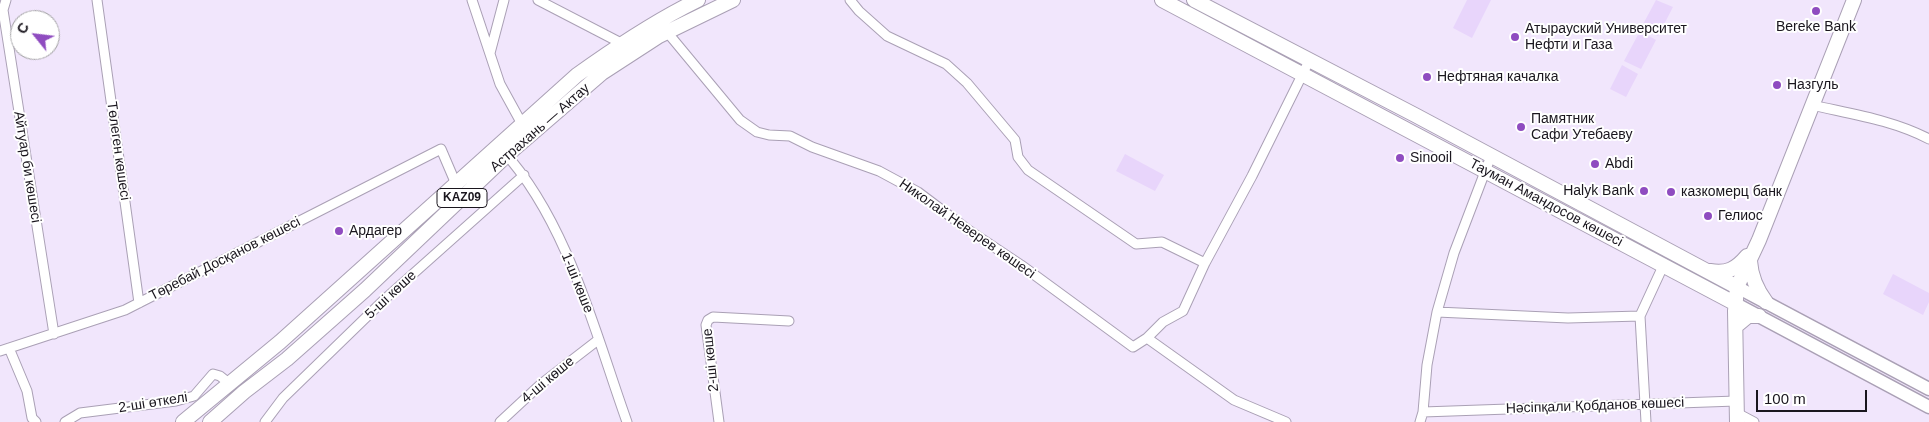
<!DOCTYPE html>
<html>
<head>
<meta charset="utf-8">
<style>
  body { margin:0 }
  #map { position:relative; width:1929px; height:422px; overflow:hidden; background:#f1e6fc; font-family:Helvetica,sans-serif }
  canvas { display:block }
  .north { position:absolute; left:10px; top:10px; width:50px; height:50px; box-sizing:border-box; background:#fff; border:1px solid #a3a2a5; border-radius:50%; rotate:299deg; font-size:14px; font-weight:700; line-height:20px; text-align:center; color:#1a161e }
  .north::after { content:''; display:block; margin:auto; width:18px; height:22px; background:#8f4cc0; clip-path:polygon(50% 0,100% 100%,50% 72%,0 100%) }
  .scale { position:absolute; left:1756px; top:390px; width:111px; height:22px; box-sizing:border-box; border:2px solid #1a161e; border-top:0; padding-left:6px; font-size:15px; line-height:18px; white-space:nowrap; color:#1a161e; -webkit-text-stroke:4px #fff; paint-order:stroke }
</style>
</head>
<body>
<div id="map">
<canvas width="1929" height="422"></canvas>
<div class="north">С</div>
<div class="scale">100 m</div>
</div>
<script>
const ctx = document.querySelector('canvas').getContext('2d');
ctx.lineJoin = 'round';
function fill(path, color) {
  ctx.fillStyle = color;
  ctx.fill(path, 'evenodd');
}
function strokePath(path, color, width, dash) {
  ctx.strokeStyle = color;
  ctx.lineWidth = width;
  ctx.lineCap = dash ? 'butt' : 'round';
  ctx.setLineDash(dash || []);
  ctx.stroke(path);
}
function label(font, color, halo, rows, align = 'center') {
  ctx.font = font + ' Helvetica,sans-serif';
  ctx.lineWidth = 4;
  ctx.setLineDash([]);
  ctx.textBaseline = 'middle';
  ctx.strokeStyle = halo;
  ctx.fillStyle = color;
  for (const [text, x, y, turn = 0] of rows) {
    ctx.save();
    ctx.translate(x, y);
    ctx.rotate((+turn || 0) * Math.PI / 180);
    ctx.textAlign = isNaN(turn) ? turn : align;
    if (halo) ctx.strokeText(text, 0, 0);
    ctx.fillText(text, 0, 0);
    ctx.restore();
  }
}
fill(new Path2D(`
  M1467,0H1491L1472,38L1453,28Z
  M1656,0L1673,7L1658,36L1641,28Z
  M1640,31L1656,40L1641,69L1624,61Z
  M1622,65L1638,74L1626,97L1610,89Z
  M1125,154L1164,175L1155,191L1116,171Z
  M1893,274L1929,293V302L1923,315L1883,294Z`), '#e8d5fb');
const minor = new Path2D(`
  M6,0L3,10L54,334
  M97,0L139,303
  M472,0L500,84L522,124
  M538,0L621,43
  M850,0L859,11L887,36L946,64L967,83L1015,140L1018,157L1028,170L1136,244L1162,242L1205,263
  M667,32L740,120L757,132L769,135L790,136L812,147L879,171L918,192L967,229L1021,265L1133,347L1147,338L1163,322L1183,311L1205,263L1252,176L1309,61
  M490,53L504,0
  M1812,105C1851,114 1893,120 1929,139
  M503,151C568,222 595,333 627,422
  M1437,312L1568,318L1640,316
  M1147,338L1234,400L1286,422
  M9,348L27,391L32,418L36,422
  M0,351L125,310L441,149L462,198
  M1423,412L1736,401
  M1737,413L1754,422
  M65,422L80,413L176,401L194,396L213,374L220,376L230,384
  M265,422L283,398L386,298L524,175
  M500,422L541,384L598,340
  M719,422L706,325L708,320L713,317L789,321
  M1420,422L1423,412L1427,365L1437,312L1454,253L1491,156
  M1646,422L1640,316L1664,264`);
const secondary = new Path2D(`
  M1737,287L1929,389
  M1736,304L1929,407`);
const primary = new Path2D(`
  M1162,0L1736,304
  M1194,0L1415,115L1737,287
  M1750,261C1751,276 1757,290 1766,302
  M1710,271C1727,274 1736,269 1747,256
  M1736,326L1748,316H1759
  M1737,422L1735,311L1737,287L1759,240L1854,0`);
const trunk = new Path2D(`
  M183,422L280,342L577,75C616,47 655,21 698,0
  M210,422L244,392L287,359L365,290L507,155L602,73L659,36L733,0`);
strokePath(minor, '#aaa0b5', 11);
strokePath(secondary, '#aaa0b5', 15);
strokePath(primary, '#aaa0b5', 16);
strokePath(trunk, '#aaa0b5', 16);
strokePath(minor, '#fff', 9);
strokePath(secondary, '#fff', 12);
strokePath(primary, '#fff', 14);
strokePath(trunk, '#fff', 14);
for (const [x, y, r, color] of [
  [1816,11,5,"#8f4cc0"],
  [1515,37,5,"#8f4cc0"],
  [1427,77,5,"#8f4cc0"],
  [1777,85,5,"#8f4cc0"],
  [1521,127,5,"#8f4cc0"],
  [1400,158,5,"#8f4cc0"],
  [1595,164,5,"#8f4cc0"],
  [1644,191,5,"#8f4cc0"],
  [1671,192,5,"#8f4cc0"],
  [1708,216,5,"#8f4cc0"],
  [339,231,5,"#8f4cc0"]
]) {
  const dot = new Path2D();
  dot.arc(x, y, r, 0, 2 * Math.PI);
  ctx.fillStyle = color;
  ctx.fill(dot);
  strokePath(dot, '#fff', 2);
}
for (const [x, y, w] of [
  [462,198,50]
]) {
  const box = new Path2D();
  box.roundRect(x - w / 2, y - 9.5, w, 19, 4);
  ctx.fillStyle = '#fff';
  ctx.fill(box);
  strokePath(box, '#1a161e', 1);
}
label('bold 12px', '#1a161e', null, [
  ["KAZ09",462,198]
]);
label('14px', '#1a161e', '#fff', [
  ["Bereke Bank",1816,27,"center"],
  ["Атырауский Университет",1525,29],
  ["Нефти и Газа",1525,45],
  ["Нефтяная качалка",1437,77],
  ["Назгуль",1787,85],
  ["Памятник",1531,119],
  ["Сафи Утебаеву",1531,135],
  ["Sinooil",1410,158],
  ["Abdi",1605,164],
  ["Halyk Bank",1634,191,"right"],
  ["казкомерц банк",1681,192],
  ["Гелиос",1718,216],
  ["Ардагер",349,231]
], 'left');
label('14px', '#1a161e', '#fff', [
  ["Астрахань — Актау",540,128,-41],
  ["Төлеген көшесі",118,151,82],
  ["Айтуар би көшесі",27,167,81],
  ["Тауман Амандосов көшесі",1546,203,28],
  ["Николай Неверев көшесі",967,229,35],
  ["Төребай Досқанов көшесі",225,259,-27],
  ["1-ші көше",577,283,68],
  ["5-шi көше",391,295,-43],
  ["2-ші көше",711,360,-96],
  ["4-шi көше",548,380,-40],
  ["2-ші өткелі",153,403,-9],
  ["Нәсіпқали Қобданов көшесі",1595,406,-2]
]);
</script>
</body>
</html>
